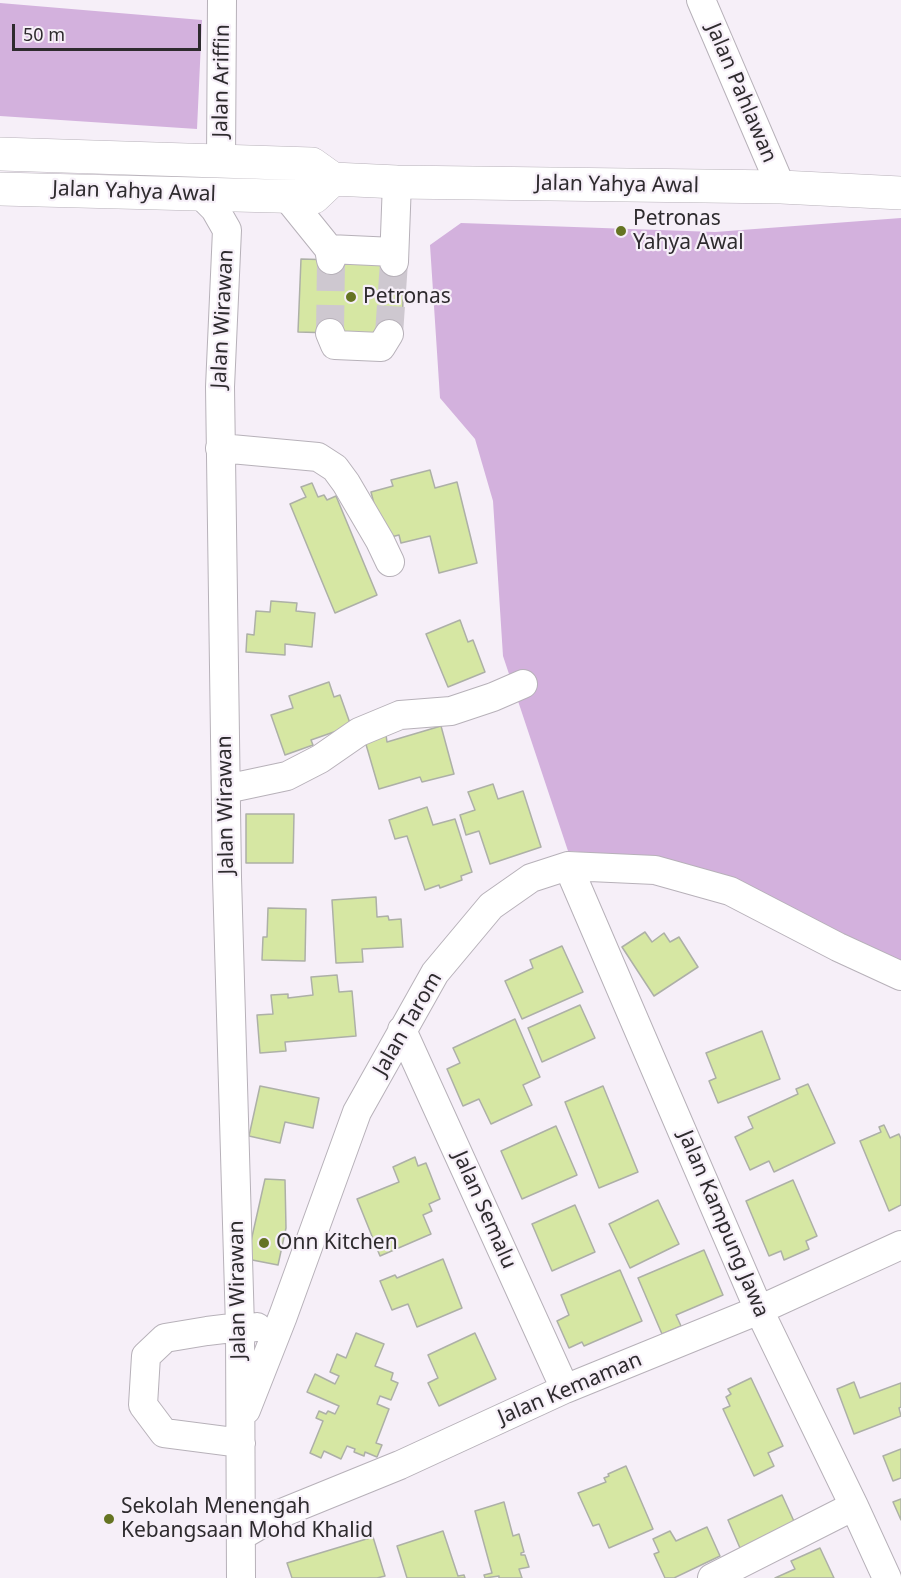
<!DOCTYPE html>
<html>
<head>
<meta charset="utf-8">
<style>
  body { margin:0 }
  #map { position:relative; width:901px; height:1578px; overflow:hidden; background:#f6eff8; font-family:"Noto Sans",sans-serif }
  canvas { display:block }
  .scale { position:absolute; left:12px; top:24px; width:189px; height:27px; box-sizing:border-box; border:3px solid #2e2b2e; border-top:0; padding-left:8px; font-size:18px; line-height:21px; white-space:nowrap; color:#2e2b2e; -webkit-text-stroke:4px #f6eff8; paint-order:stroke }
</style>
</head>
<body>
<div id="map">
<canvas width="901" height="1578"></canvas>
<div class="scale">50 m</div>
</div>
<script>
const ctx = document.querySelector('canvas').getContext('2d');
ctx.lineJoin = 'round';
function fill(path, color) {
  ctx.fillStyle = color;
  ctx.fill(path, 'evenodd');
}
function strokePath(path, color, width, dash) {
  ctx.strokeStyle = color;
  ctx.lineWidth = width;
  ctx.lineCap = dash ? 'butt' : 'round';
  ctx.setLineDash(dash || []);
  ctx.stroke(path);
}
function label(font, color, halo, rows, align = 'center') {
  ctx.font = font + ' "Noto Sans",sans-serif';
  ctx.lineWidth = 4.5;
  ctx.setLineDash([]);
  ctx.textBaseline = 'middle';
  ctx.strokeStyle = halo;
  ctx.fillStyle = color;
  for (const [text, x, y, turn = 0] of rows) {
    ctx.save();
    ctx.translate(x, y);
    ctx.rotate((+turn || 0) * Math.PI / 180);
    ctx.textAlign = isNaN(turn) ? turn : align;
    if (halo) ctx.strokeText(text, 0, 0);
    ctx.fillText(text, 0, 0);
    ctx.restore();
  }
}
fill(new Path2D(`
  M0,3L202,20L197,129L0,116Z
  M901,218V966L637,857L568,851L503,656L493,501L475,439L440,398L430,245L461,223L715,232Z`), '#d3b1dd');
const building = new Path2D(`
  M301,259L404,262L402,335L298,332Z
  M430,470L435,488L457,482L477,563L439,573L430,536L401,543L399,535L383,539L371,492L393,486L391,480Z
  M312,483L318,497L324,495L327,500L336,496L377,595L335,613L290,504L306,497L301,487Z
  M271,601L297,603L296,611L315,613L312,647L285,644V655L246,652L247,634L254,635L256,611L270,612Z
  M460,620L468,642L473,640L485,672L448,687L426,634Z
  M329,682L334,697L340,695L351,726L311,740L313,745L285,755L271,715L293,708L289,696Z
  M441,726L454,774L422,782L420,777L379,789L365,741L386,735L387,742Z
  M493,784L498,799L523,791L541,847L490,864L479,831L466,835L460,815L475,810L468,792Z
  M427,807L433,825L455,819L472,872L461,876L462,880L440,888L439,885L425,890L407,836L395,839L389,820Z
  M246,814H294L293,863H246Z
  M376,897L377,917L388,916L389,920L401,919L403,947L362,949L363,962L336,963L332,900Z
  M268,908L306,909L305,961L262,960L263,937H267Z
  M645,932L652,942L664,933L670,942L679,937L698,967L654,996L622,947Z
  M562,946L583,992L522,1019L505,981L533,968L530,960Z
  M337,975L339,992L352,991L356,1036L285,1042L286,1051L260,1053L257,1015L273,1014L271,995L288,994V998L313,995L311,977Z
  M580,1005L595,1038L542,1062L528,1028Z
  M515,1019L540,1077L523,1085L532,1105L491,1124L479,1099L463,1106L447,1069L460,1063L453,1048Z
  M762,1031L780,1079L718,1103L709,1081L716,1078L706,1053Z
  M808,1084L835,1143L774,1172L769,1161L750,1170L735,1137L753,1128L748,1117L798,1094L796,1089Z
  M260,1086L319,1098L313,1128L285,1122L280,1143L249,1136Z
  M603,1086L638,1172L599,1188L565,1102Z
  M884,1125L890,1138L899,1134L901,1139V1205L889,1211L860,1141L881,1132L879,1127Z
  M556,1126L577,1175L522,1199L501,1151Z
  M415,1157L418,1166L426,1163L440,1199L429,1204L432,1211L423,1215L431,1234L380,1256L357,1199L399,1182L393,1167Z
  M265,1179L285,1180L286,1228L278,1265L247,1259Z
  M793,1180L817,1236L806,1241L809,1249L784,1260L781,1251L769,1256L746,1201Z
  M658,1200L679,1244L630,1268L609,1224Z
  M575,1205L595,1252L552,1271L532,1224Z
  M704,1250L723,1295L676,1315L681,1326L662,1334L638,1278Z
  M443,1259L462,1308L417,1327L408,1304L392,1310L380,1281L395,1275L397,1278Z
  M620,1270L642,1321L584,1346L582,1342L569,1348L557,1321L569,1315L561,1295Z
  M356,1333L384,1344L375,1366L393,1373L391,1380L398,1383L391,1400L380,1396L377,1404L389,1409L376,1443L382,1445L377,1457L365,1452L364,1456L354,1452L355,1449L347,1446L341,1459L324,1451L321,1458L310,1453L323,1421L316,1418L319,1411L326,1414L328,1411L335,1414L339,1406L307,1392L315,1374L335,1384L339,1376L330,1372L337,1354L346,1358Z
  M475,1333L496,1379L439,1406L428,1383L438,1378L428,1355Z
  M751,1378L783,1446L768,1453L774,1466L754,1476L723,1409L730,1406L726,1397L731,1394L728,1389Z
  M854,1382L860,1398L901,1383V1407L899,1408L901,1416L854,1434L837,1389Z
  M901,1449V1478L893,1481L883,1456Z
  M626,1466L653,1529L609,1548L599,1524L593,1526L578,1493L606,1482L604,1478L609,1476L608,1474Z
  M782,1495L798,1530L743,1555L728,1520Z
  M901,1499V1520L893,1502Z
  M504,1502L513,1536L519,1534L524,1552L521,1553V1555H525L529,1567L519,1569L522,1578H499V1576L485,1578L484,1575L492,1573L475,1511Z
  M707,1527L720,1556L674,1578H665L654,1554L659,1552L653,1539L670,1531L676,1541Z
  M443,1531L458,1576L464,1575L465,1578H407L397,1546Z
  M373,1537L385,1576L377,1578H292L287,1563Z
  M820,1548L834,1578H775L795,1569L791,1561Z`);
fill(building, '#d6e7a3');
strokePath(building, '#adb0a7', 1.5);
strokePath(new Path2D(`
  M330,333L331,260
  M389,334L394,262`), '#cec8d0', 28, [28, 14]);
const minor = new Path2D(`
  M701,0L781,187
  M221,162L222,0
  M200,194L215,209L227,230L220,387L227,877L240,1327L241,1578
  M287,197L329,249L331,260
  M329,249L394,252
  M394,262L397,182
  M330,333L335,345L381,347L389,334
  M220,448L318,457L335,468L346,483L380,541L390,562
  M226,789L287,776L320,759L359,732L400,715L451,711L493,697L523,684
  M568,866L759,1310L854,1506L887,1578
  M402,1030L565,1389
  M246,1410L283,1316L357,1112L435,973L491,906L531,878L568,866L655,870L730,891L838,947L901,976
  M241,1443L164,1433L143,1405L146,1356L165,1338L207,1331L240,1327L250,1328L257,1327
  M241,1536L277,1515L400,1465L565,1389L759,1310L901,1245
  M712,1578L854,1506`);
const major = new Path2D(`
  M0,154L312,164L333,179L397,182L781,187L901,193
  M0,189L314,197L333,179`);
strokePath(minor, '#b7b1b9', 30);
strokePath(major, '#b7b1b9', 34);
strokePath(minor, '#fff', 28);
strokePath(major, '#fff', 33);
for (const [x, y, r, color] of [
  [621,231,6,"#657422"],
  [351,297,6,"#657422"],
  [264,1243,6,"#657422"],
  [109,1519,6,"#657422"]
]) {
  const dot = new Path2D();
  dot.arc(x, y, r, 0, 2 * Math.PI);
  ctx.fillStyle = color;
  ctx.fill(dot);
  strokePath(dot, '#f6eff8', 2);
}
label('21px', '#2e2b2e', '#f6eff8', [
  ["Jalan Ariffin",222,81,-89],
  ["Jalan Pahlawan",741,93,67],
  ["Jalan Yahya Awal",617,185,1],
  ["Jalan Yahya Awal",134,192,2],
  ["Jalan Wirawan",223,319,-87],
  ["Jalan Wirawan",226,805,-91],
  ["Jalan Tarom",408,1024,-60],
  ["Jalan Semalu",484,1210,66],
  ["Jalan Kampung Jawa",723,1224,67],
  ["Jalan Wirawan",238,1290,-91],
  ["Jalan Kemaman",570,1389,-23]
]);
label('21px', '#2e2b2e', '#f6eff8', [
  ["Petronas",633,219],
  ["Yahya Awal",633,243],
  ["Petronas",363,297],
  ["Onn Kitchen",276,1243],
  ["Sekolah Menengah",121,1507],
  ["Kebangsaan Mohd Khalid",121,1531]
], 'left');
</script>
</body>
</html>
